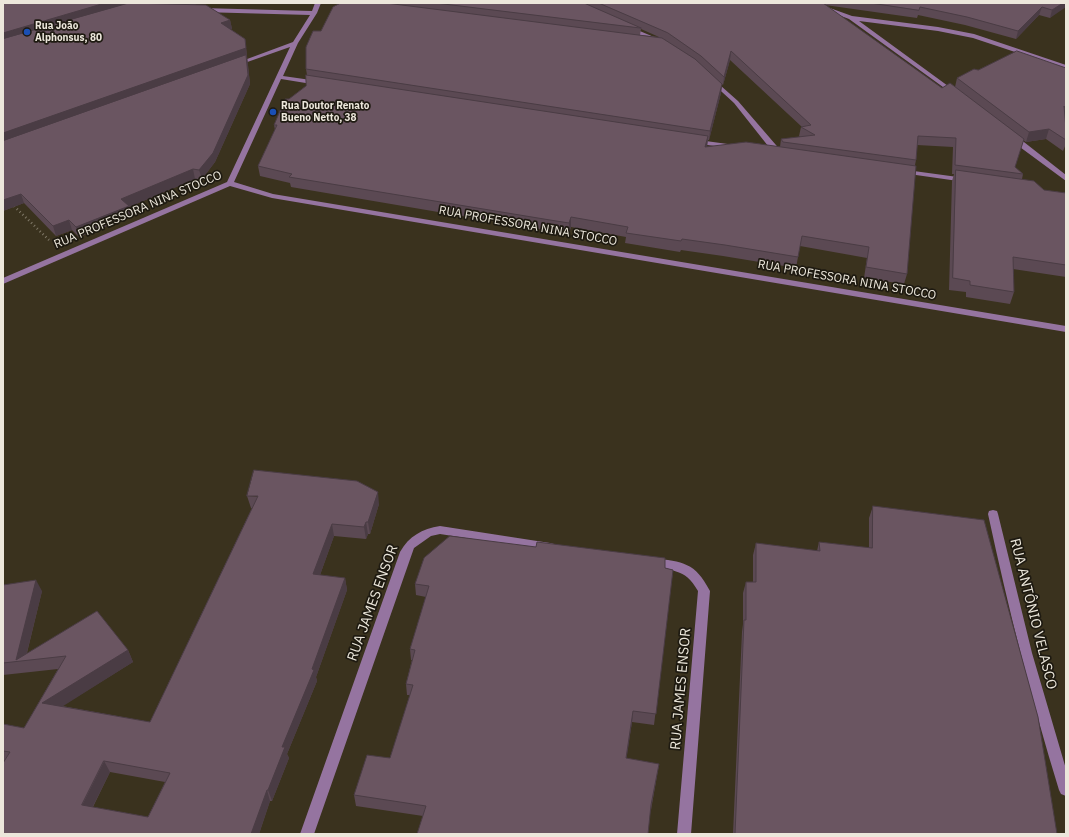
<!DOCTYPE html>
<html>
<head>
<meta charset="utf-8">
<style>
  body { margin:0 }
  #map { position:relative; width:1069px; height:837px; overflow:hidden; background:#3a321e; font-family:"IBM Plex Sans",sans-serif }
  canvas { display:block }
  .frame { position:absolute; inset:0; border:4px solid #ece7db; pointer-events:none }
</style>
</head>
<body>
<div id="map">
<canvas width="1069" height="837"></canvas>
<div class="frame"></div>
</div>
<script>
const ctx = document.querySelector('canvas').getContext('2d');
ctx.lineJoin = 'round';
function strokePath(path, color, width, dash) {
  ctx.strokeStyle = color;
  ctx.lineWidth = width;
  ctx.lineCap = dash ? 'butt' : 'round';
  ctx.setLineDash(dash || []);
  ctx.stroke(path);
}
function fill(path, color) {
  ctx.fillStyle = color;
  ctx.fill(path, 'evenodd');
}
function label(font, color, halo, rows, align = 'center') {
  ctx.font = font + ' "IBM Plex Sans",sans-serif';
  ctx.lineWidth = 3.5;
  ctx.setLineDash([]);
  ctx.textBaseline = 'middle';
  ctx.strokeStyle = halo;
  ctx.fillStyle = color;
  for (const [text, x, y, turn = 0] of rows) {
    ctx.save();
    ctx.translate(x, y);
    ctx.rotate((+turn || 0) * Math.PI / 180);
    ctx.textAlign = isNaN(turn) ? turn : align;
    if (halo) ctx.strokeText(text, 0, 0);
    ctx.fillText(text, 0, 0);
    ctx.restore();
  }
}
strokePath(new Path2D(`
  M14,206L15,207`), '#807968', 2, [0.5, 2]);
strokePath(new Path2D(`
  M14,206L49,240`), '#807968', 2.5, [1, 3]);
fill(new Path2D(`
  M315,3H321L317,13L298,43L283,76L318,81L321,83L318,85L281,79L234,182L273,194L1066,326V332L272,198L230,186L3,284V278L227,182L290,47L236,66L231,65L293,42L310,15L201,12L198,10L201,8L312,11Z
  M807,3H816L852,16L938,27L974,34L1066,65V69L973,38L938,31L859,21L959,94L954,95L849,19Z
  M628,26L661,40L662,41L657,42L626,29L625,28Z
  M712,78L738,101L782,152V156H776L734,103L710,81L709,80Z
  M1009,135H1015L1066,175V181L1009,139Z
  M691,139L735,145L739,147L735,149L694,143H691Z
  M899,169L965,178L969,180L965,182L902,173H899Z
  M993,510L997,511L998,514L1032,653L1066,769V796L1061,794L1059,790C1031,699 1008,607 988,514L989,511Z
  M440,526L550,543L554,544L556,547L554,550L550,551L440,534L431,536L414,548L314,834H300L400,552C409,536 422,529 440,526Z
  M653,558C683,562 695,562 710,591L691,834H677L698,591C684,566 672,573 649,565L647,562L649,559Z`), '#9574a0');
fill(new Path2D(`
  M3,3H195L196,5L230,20L232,29H230L245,39L246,47L250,84L215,162L202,179H195L129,207L132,216L79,237L72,230L56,236L24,203L3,211Z
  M341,3H1066L1050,18L1039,15L1016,39L965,25L918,15L917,18L825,5L942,88L955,87L957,78L978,70L1066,68V144L1063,151L1046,139L1026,142L1023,140L1015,167L1023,174L1022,179L1044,190L1066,193V277L1013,269L1014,292L1010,304L966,297V292L949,290L952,181L954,174H952L953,147L917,145L916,160L915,165L907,274L904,284L864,278L867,258L800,246L796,268L723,256L681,250L680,252L625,243L626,237L571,227L569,233L550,231L291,187L290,183L260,176L258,166L275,130L274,125L289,99L306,86L307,75L306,69ZM641,29L659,37L640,35ZM730,60L802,127H801L799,136L801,137L781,139L780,147H707L708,140H709L721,93L722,84L723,85Z
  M247,496L379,504L370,534H368L366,539L334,536L320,575L345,578L347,590L316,677L317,681L287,754L289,758L272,801H270L259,834H3L5,761L3,760V724L24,728L58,669L3,675V585L42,591L27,653L128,650L133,662L62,706L150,722L252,508H251ZM110,772L165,782L148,817L93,807Z
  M873,506L1057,834H733L742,632L743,624V593L746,582H753V555L756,543L817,551L819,542L869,548V518Z
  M665,568L673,570L654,725L632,722L626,758L659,764L651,810L423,816L356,806L354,795L390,758L410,695H407L406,684L412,660H411L410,649L426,597L416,595L415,584Z`), '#5b4953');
fill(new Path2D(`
  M105,3H130L3,42V33Z
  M1063,3H1066V7L1050,18L1052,10Z
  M1042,7L1039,15L1016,39L1018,31Z
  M230,20L232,29L223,32L221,23Z
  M245,39L246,47L250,84L215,162L202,179L199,170L3,144V133Z
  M731,51L730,60L723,85L724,77Z
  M722,84L721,93L709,140L710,131Z
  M1049,129L1046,139L1026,142L1029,132Z
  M708,136L707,146L704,158L705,147Z
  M193,169L195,179L129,207L132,216L79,237L76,227L121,199Z
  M21,194L24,203L3,211V200Z
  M571,217V227L569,233V223Z
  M69,220L72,230L56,236L53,226Z
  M378,492L379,504L370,534L368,522Z
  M366,522L368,534L366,539L364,527Z
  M332,524L334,536L316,586L313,574Z
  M345,578L347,590L316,677L317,681L287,754L289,758L272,801L268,790L282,747L312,669Z
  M36,580L42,591L25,660H16Z
  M128,650L133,662L49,715L42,703Z
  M633,711L632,722L625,769L626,758Z
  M104,761L110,772L88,816L82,805Z
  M267,790L270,801L259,834H251Z`), '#4a3c44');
const building = new Path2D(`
  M3,3H105L3,33Z
  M129,3L206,5L230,20L221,23L245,39L246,48L3,133V39Z
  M341,3H386L662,38L695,59L722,84L710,131L306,69V47L313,31H321L333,7Z
  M436,3H584L641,28Z
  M599,3H823L942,88L950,83L1024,139L1015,167L1023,174L955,165L956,138L918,136L916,160L783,142L781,139L815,135L801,127L811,125L731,51L724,77L701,56L668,33Z
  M871,3H1063L1052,10L1042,7L1018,31L967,17L920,7L919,10Z
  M1017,51L1066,68V109L1064,106L1066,129V140L1049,129L1029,132L957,78L974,69L978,70Z
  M246,55L248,75L213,153L199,170L193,169L121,199L129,206L76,227L69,220L53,226L21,194L3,200V141Z
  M306,75L708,136L705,147L746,142L916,166L907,274L866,267L869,247L802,236L798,257L725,245L682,239L681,241L626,233L628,227L571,217L569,223L550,220L289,177L292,174L258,166L277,125H274L285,99H289L306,86Z
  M956,170L1034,181L1044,190L1066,193V265L1013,257L1014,292L970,285V281L953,278Z
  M254,470L357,481L378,492L368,522H366L364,527L332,524L313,574L345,578L312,669L314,670L282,747H285L268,790H267L251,834H3V763L10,752L3,751V724L24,728L66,656L3,663V585L36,580L16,660L97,611L128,650L42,703L150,722L258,496H247ZM104,761L170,773L148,817L82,805Z
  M873,506L984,520L1038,717L1057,834H735L744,620H746V582H756V543L820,551L819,542L872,548Z
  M450,536L536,547L537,542L665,558V568L673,570L656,714L633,711L626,758L659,764L651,805L648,834H417L426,806L354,795L367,755L390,758L413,685L406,684L415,650L410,649L429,586L415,584L424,558Z`);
fill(building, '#6a5561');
strokePath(building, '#4a3c44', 1);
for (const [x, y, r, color] of [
  [27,32,4,"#1a4fb4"],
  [273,112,4,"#1a4fb4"]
]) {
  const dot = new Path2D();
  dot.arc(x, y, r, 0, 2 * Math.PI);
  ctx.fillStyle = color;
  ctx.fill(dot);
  strokePath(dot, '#1e1a11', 1.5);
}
label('bold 10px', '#ece7db', '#1e1a11', [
  ["Rua João",35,26],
  ["Alphonsus, 80",35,38],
  ["Rua Doutor Renato",281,106],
  ["Bueno Netto, 38",281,118]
], 'left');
label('12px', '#ece7db', '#1e1a11', [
  ["RUA PROFESSORA NINA STOCCO",138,210,-23],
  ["RUA PROFESSORA NINA STOCCO",528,226,10],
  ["RUA PROFESSORA NINA STOCCO",847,280,10]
]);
label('14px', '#ece7db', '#1e1a11', [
  ["RUA JAMES ENSOR",373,603,-70],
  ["RUA ANTÔNIO VELASCO",1033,614,76],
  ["RUA JAMES ENSOR",681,689,-85]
]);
</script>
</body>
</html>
